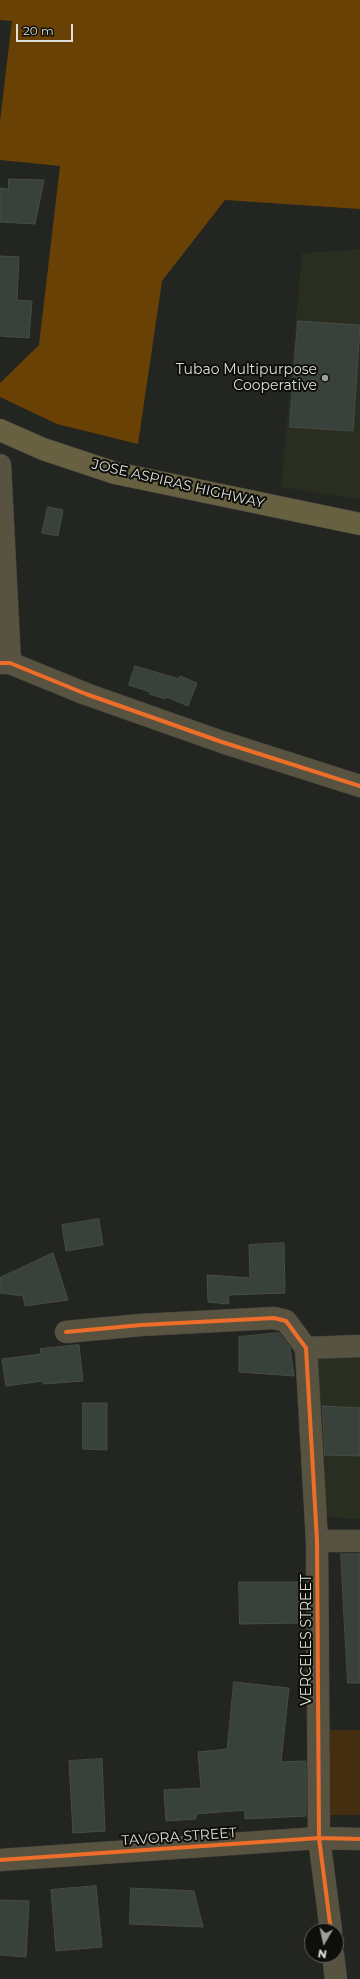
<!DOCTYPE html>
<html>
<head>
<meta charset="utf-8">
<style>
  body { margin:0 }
  #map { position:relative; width:360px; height:1979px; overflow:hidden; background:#232520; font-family:Montserrat,sans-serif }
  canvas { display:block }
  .north { position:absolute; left:304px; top:1923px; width:40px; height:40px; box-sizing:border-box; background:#0e0f0b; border:1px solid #61625d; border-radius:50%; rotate:189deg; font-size:11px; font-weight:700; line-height:16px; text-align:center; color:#dddfd9 }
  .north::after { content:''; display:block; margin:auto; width:14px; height:18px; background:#9c9e98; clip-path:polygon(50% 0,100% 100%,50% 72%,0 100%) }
  .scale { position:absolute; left:16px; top:24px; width:57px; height:18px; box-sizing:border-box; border:2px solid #dddfd9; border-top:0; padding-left:5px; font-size:12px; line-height:14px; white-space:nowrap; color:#dddfd9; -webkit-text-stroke:3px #0e0f0b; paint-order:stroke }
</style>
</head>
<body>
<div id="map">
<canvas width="360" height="1979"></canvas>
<div class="north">N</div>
<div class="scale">20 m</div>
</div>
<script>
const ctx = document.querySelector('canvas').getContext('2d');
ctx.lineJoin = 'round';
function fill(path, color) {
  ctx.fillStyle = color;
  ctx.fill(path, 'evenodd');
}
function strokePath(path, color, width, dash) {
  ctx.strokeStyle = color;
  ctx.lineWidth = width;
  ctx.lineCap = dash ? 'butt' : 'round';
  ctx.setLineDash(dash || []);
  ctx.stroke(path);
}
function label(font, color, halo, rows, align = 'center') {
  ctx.font = font + ' Montserrat,sans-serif';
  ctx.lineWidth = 4;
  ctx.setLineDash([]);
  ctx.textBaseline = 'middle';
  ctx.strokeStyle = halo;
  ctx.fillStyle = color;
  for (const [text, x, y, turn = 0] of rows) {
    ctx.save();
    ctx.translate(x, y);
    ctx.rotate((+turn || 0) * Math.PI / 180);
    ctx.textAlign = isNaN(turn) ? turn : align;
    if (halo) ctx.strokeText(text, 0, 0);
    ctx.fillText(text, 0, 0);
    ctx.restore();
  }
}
fill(new Path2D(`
  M360,249V500L281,487L302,253Z
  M360,1352V1519L323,1517L314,1353Z`), '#292e20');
fill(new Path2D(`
  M328,1730H360V1815H329Z`), '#452d0f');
fill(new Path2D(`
  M0,0H360V209L225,200L162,281L138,444L57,424L0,397V383L39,345L60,166L0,160V121L12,21L0,20Z`), '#6a4104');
const building = new Path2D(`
  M9,179L44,180L35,224L0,222V188L8,189Z
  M0,256L19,257L17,300L32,301L29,338L0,336Z
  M298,321L360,325L353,431L290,427Z
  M48,507L63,510L58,536L42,533Z
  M135,666L179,679L180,676L197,683L188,706L167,697L166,699L149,694L150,692L129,685Z
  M99,1219L103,1245L66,1251L62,1225Z
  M284,1243L285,1293L228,1295L229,1304L208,1302L207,1275L250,1278L249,1245Z
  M53,1253L68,1300L25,1306L23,1296L0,1293V1278Z
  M279,1333L290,1347L294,1376L239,1372V1337Z
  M79,1345L83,1381L43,1384V1381L6,1386L2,1359L41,1354L40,1349Z
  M83,1403H107V1450L83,1449Z
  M323,1406L360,1408V1456L325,1455Z
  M341,1554H360V1683H348Z
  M239,1582H299L300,1623L240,1624Z
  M234,1682L289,1688L281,1762L306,1761V1816L245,1819V1810L196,1814V1819L166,1821L164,1790L201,1788L198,1752L227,1749Z
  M102,1759L105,1831L73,1833L69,1761Z
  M96,1886L102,1947L56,1951L51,1890Z
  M131,1888L194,1891L203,1927L130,1924Z
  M0,1900L29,1901L26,1957L0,1955Z`);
fill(building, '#38423a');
strokePath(building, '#484b47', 1);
const minor = new Path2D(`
  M0,465L10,663
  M0,663H10L86,694L222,742L360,786
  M66,1332L141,1325L274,1318L286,1321L306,1348
  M306,1348L317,1541L319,1838L331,1931
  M306,1348L360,1346
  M317,1541H360
  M0,1860L319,1838L360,1839
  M333,1955L336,1979`);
const major = new Path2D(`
  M0,430L43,449L115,473L360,524`);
strokePath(minor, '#41423e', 23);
strokePath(major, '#41423e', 23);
strokePath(minor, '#585340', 22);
strokePath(major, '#676041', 22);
strokePath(new Path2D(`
  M0,663H10L86,694L222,742L360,786
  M66,1332L141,1325L274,1318L286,1321L306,1348L317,1541L319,1838L331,1931
  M0,1860L319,1838L360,1839`), '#ee6e29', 4);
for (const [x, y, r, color] of [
  [325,378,4,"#9c9e98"]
]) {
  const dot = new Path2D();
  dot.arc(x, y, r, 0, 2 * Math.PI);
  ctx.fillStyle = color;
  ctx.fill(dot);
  strokePath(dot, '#0e0f0b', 1.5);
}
label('14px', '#dddfd9', '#0e0f0b', [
  ["Tubao Multipurpose",317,370],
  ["Cooperative",317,386]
], 'right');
label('14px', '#dddfd9', '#0e0f0b', [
  ["JOSE ASPIRAS HIGHWAY",178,484,13],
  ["VERCELES STREET",307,1640,-90],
  ["TAVORA STREET",179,1837,-4]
]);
</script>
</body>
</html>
